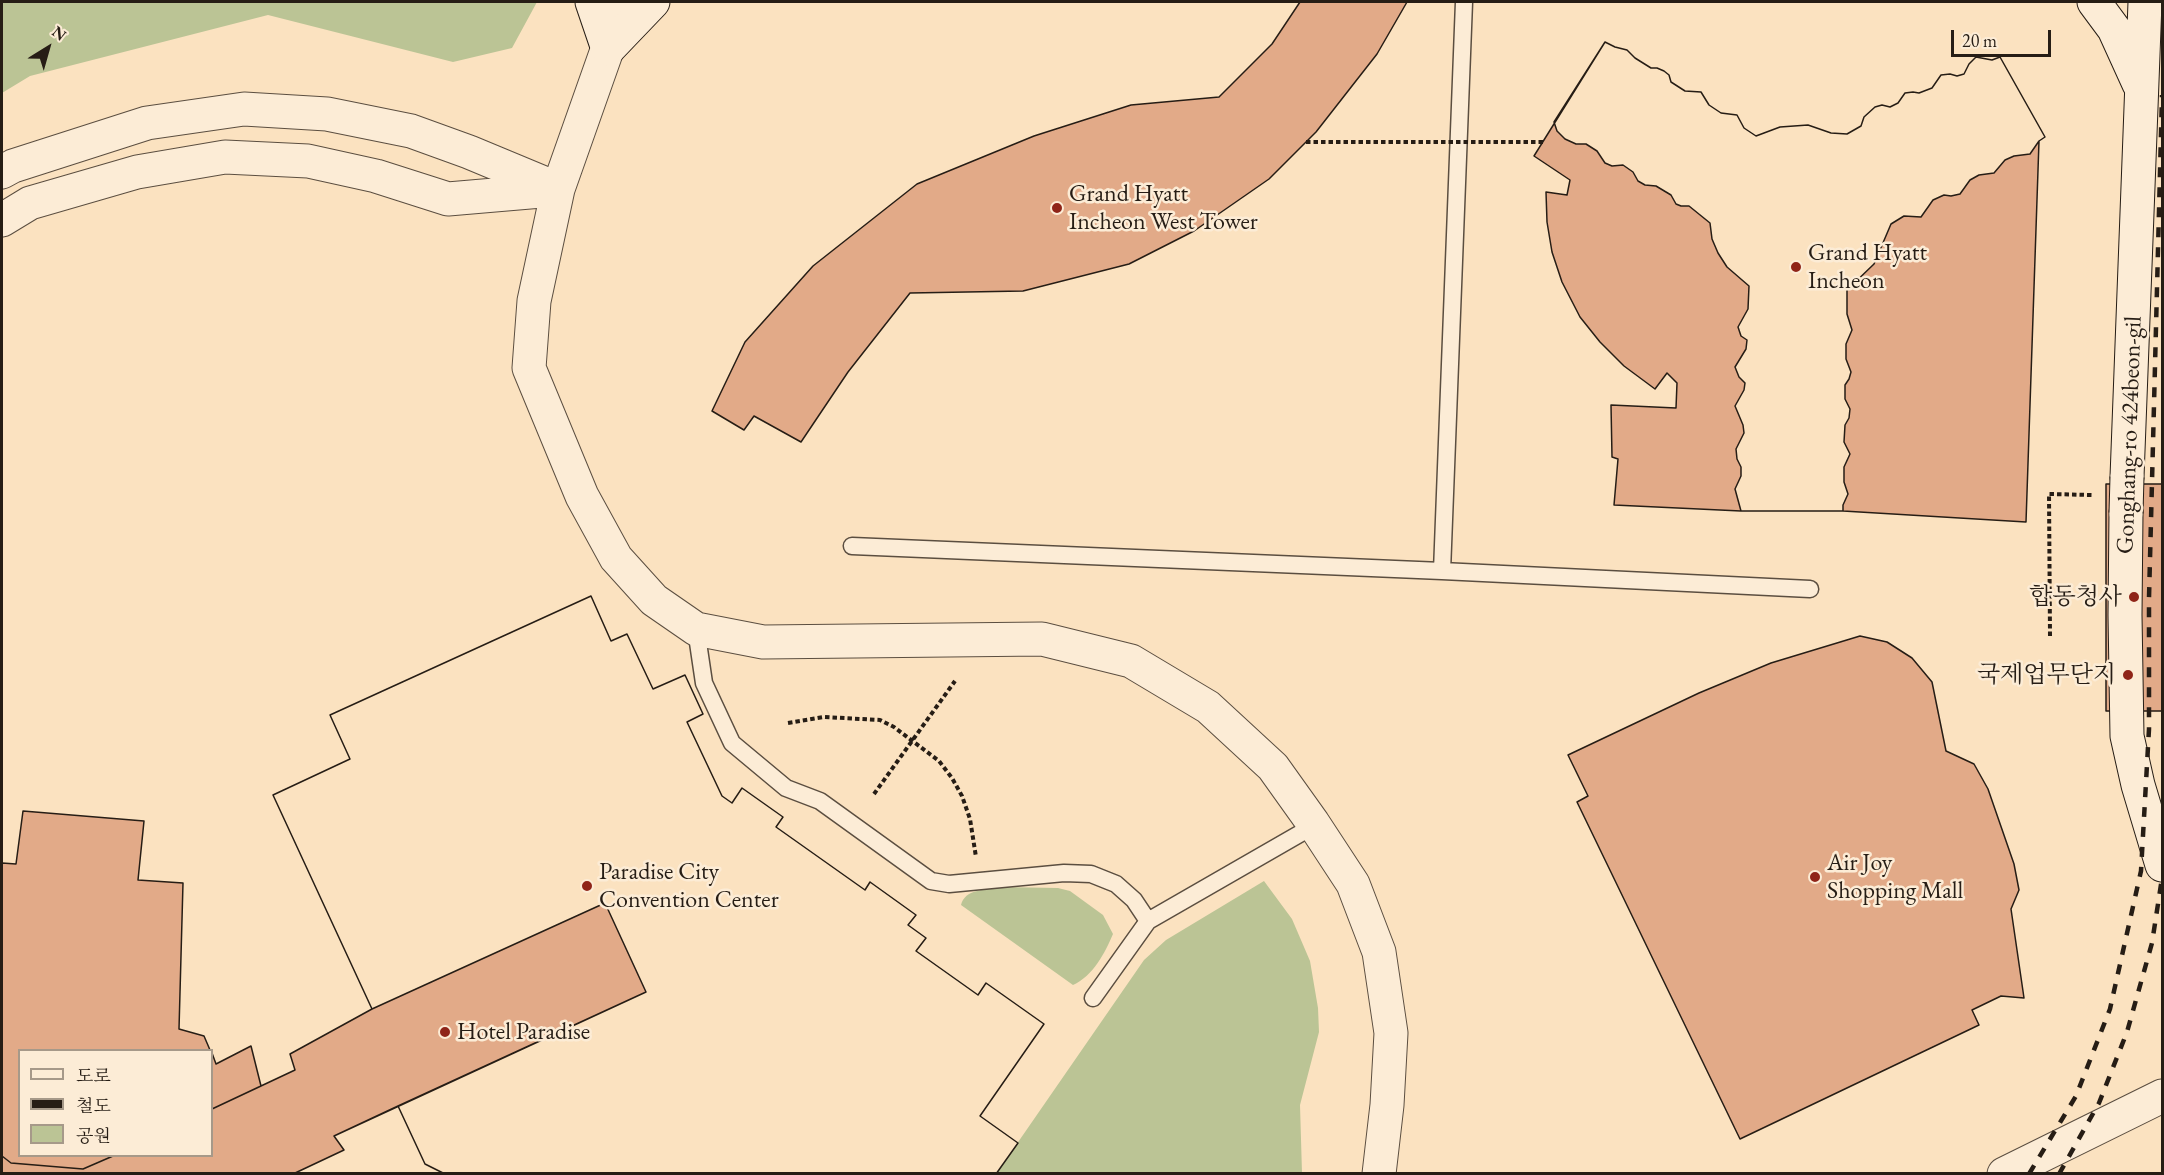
<!DOCTYPE html>
<html>
<head>
<meta charset="utf-8">
<style>
  body { margin:0 }
  #map { position:relative; width:2164px; height:1175px; overflow:hidden; background:#fbe2c0; font-family:"EB Garamond","Noto Serif KR",serif }
  canvas { display:block }
  .frame { position:absolute; inset:0; border:3px solid #261d15; pointer-events:none }
  .legend { position:absolute; left:18px; top:1049px; width:195px; height:108px; box-sizing:border-box; background:#fcecd6; border:2px solid #a69989; margin:0; padding:8px 10px; list-style:none; font-size:18px; color:#261d15 }
  .legend li { display:flex; align-items:center; gap:12px; height:30px }
  .legend b { width:30px; border:2px solid #a69989 }
  .north { position:absolute; left:18px; top:18px; width:60px; height:60px; -webkit-text-stroke:4px #fcecd6; paint-order:stroke; rotate:37deg; font-size:16px; font-weight:700; line-height:24px; text-align:center; color:#261d15 }
  .north::after { content:''; display:block; margin:auto; width:21px; height:27px; background:#261d15; clip-path:polygon(50% 0,100% 100%,50% 72%,0 100%) }
  .scale { position:absolute; left:1951px; top:30px; width:100px; height:27px; box-sizing:border-box; border:3px solid #261d15; border-top:0; padding-left:8px; font-size:18px; line-height:21px; white-space:nowrap; color:#261d15; -webkit-text-stroke:4px #fcecd6; paint-order:stroke }
</style>
</head>
<body>
<div id="map">
<canvas width="2164" height="1175"></canvas>
<div class="frame"></div>
<ul class="legend">
<li><b style="height:8px;background:#fcecd6"></b>도로</li>
<li><b style="height:8px;background:#261d15"></b>철도</li>
<li><b style="height:16px;background:#bbc495"></b>공원</li>
</ul>
<div class="north">N</div>
<div class="scale">20 m</div>
</div>
<script>
const ctx = document.querySelector('canvas').getContext('2d');
ctx.lineJoin = 'round';
function fill(path, color) {
  ctx.fillStyle = color;
  ctx.fill(path, 'evenodd');
}
function strokePath(path, color, width, dash) {
  ctx.strokeStyle = color;
  ctx.lineWidth = width;
  ctx.lineCap = dash ? 'butt' : 'round';
  ctx.setLineDash(dash || []);
  ctx.stroke(path);
}
function label(font, color, halo, rows, align = 'center') {
  ctx.font = font + ' "EB Garamond","Noto Serif KR",serif';
  ctx.lineWidth = 5;
  ctx.setLineDash([]);
  ctx.textBaseline = 'middle';
  ctx.strokeStyle = halo;
  ctx.fillStyle = color;
  for (const [text, x, y, turn = 0] of rows) {
    ctx.save();
    ctx.translate(x, y);
    ctx.rotate((+turn || 0) * Math.PI / 180);
    ctx.textAlign = isNaN(turn) ? turn : align;
    if (halo) ctx.strokeText(text, 0, 0);
    ctx.fillText(text, 0, 0);
    ctx.restore();
  }
}
fill(new Path2D(`
  M2,2H537L512,48L453,62L268,15L30,76L2,93Z
  M1264,881L1292,919L1310,961L1318,1008L1319,1032L1300,1105L1302,1173L996,1174L1144,960L1166,940Z
  M999,887L1058,888L1070,891L1103,915L1113,934C1105,953 1093,976 1073,985L961,905C965,889 985,890 999,887Z`), '#bbc495');
const building = new Path2D(`
  M1300,2H1407L1377,54L1316,132L1269,179L1194,231L1129,264L1023,291L910,293L848,372L801,442L754,416L744,430L712,411L745,342L813,266L917,184L1034,136L1131,105L1219,97L1272,44Z
  M1605,42L1615,47L1627,50L1635,58L1651,68H1657L1664,71L1669,75L1671,82L1685,91L1701,92L1709,105L1721,113L1737,115L1744,128L1756,136L1780,127L1808,125L1831,133L1847,134L1861,126L1864,117L1875,107L1882,105L1890,107L1898,103L1905,93L1913,92L1919,93L1932,88L1941,75L1950,74L1957,76L1964,74L1969,64L1976,57L1992,60L2000,57L2045,137L2039,141L2026,522L1843,511H1741L1614,505L1618,459L1612,457L1611,405L1676,408L1677,383L1667,373L1655,389L1624,366L1600,342L1580,317L1562,282L1552,252L1547,222L1546,192L1567,195L1570,180L1534,156Z
  M1605,42L1615,47L1627,50L1635,58L1651,68H1657L1664,71L1669,75L1671,82L1685,91L1701,92L1709,105L1721,113L1737,115L1744,128L1756,136L1780,127L1808,125L1831,133L1847,134L1861,126L1864,117L1875,107L1882,105L1890,107L1898,103L1905,93L1913,92L1919,93L1932,88L1941,75L1950,74L1957,76L1964,74L1969,64L1976,57L1992,60L2000,57L2045,137L2039,141L2030,154L2014,156L2005,160L1994,173L1979,175L1970,180L1960,194L1951,196L1944,195L1933,200L1921,217L1904,216L1891,224L1874,264L1847,290V314L1852,330L1846,344V359L1851,372L1849,379L1845,385V399L1850,409L1849,418L1845,425L1844,442L1850,454L1844,467V482L1848,494L1843,505V511H1741L1735,489L1741,476V467L1737,459L1736,449L1744,433L1743,425L1735,406L1744,390L1745,383L1739,377L1735,367L1746,349L1747,340L1741,336L1738,327L1748,309L1749,286L1727,267L1718,253L1712,239L1710,223L1689,206H1681L1676,204L1671,195L1656,186L1645,185L1638,181L1633,172L1623,165L1612,166L1605,163L1597,151L1586,144H1576L1565,139L1557,131L1554,122Z
  M2106,484H2162V711H2106Z
  M591,596L611,641L627,634L653,689L685,675L703,714L687,722L722,796L732,803L742,788L783,817L776,827L865,890L870,882L916,915L908,925L926,938L916,951L978,995L986,983L1044,1024L980,1116L1018,1143L996,1174H293L344,1150L334,1136L646,992L605,903L372,1009L273,795L350,759L330,715Z
  M591,596L611,641L627,634L653,689L685,675L703,714L687,722L722,796L732,803L742,788L783,817L776,827L865,890L870,882L916,915L908,925L926,938L916,951L978,995L986,983L1044,1024L980,1116L1018,1143L996,1174H445L425,1164L398,1106L646,992L605,903L372,1009L273,795L350,759L330,715Z
  M1860,636L1887,642L1912,658L1932,682L1946,751L1974,764L1988,789L2014,864L2019,890L2011,909L2024,998L2001,996L1972,1010L1979,1025L1740,1139L1577,802L1588,796L1568,755L1699,693L1771,663Z
  M23,811L144,821L138,880L183,883L179,1029L204,1036L210,1050H20V1156H113L83,1169L11,1163L2,1156V863L16,864Z
  M605,903L646,992L334,1136L344,1150L293,1174H2V1156L11,1163L83,1169L113,1156H212V1109L295,1070L290,1054L372,1009Z
  M251,1046L261,1086L212,1109V1053L216,1064Z
  M398,1106L425,1164L445,1174H293L344,1150L334,1136Z`);
fill(building, '#e2aa88');
strokePath(building, '#261d15', 1.5);
const lane = new Path2D(`
  M852,546L1442,571L1810,589
  M1442,571L1464,2
  M696,629L704,683L732,743L786,788L820,801L931,881L949,884L1064,873L1091,874L1116,884L1134,900L1148,921L1315,825
  M1093,998L1148,921`);
const street = new Path2D(`
  M624,2L558,189L534,301L529,368L582,496L616,558L654,600L696,629L763,642L1042,639L1131,661L1208,707L1273,767L1313,823L1353,884L1379,952L1391,1033L1387,1105L1379,1174
  M2,172L13,166L147,123L244,109L327,114L411,131L469,152L558,189
  M2,220L30,203L137,172L225,157L308,161L376,176L448,199L553,190
  M2004,1174L2162,1096`);
const secondary = new Path2D(`
  M592,2L608,49L653,2
  M2094,2L2114,29L2139,84
  M2127,477L2145,2
  M2126,513L2125,615L2127,736L2138,785L2162,865`);
strokePath(lane, '#5b4e40', 19);
strokePath(street, '#5b4e40', 35);
strokePath(secondary, '#261d15', 35);
strokePath(new Path2D(`
  M2050,636L2049,494L2092,495
  M788,723L824,717L880,720L894,727L939,761L952,778L962,796L970,819L976,857
  M874,794L955,681`), '#261d15', 4, [4.5, 3]);
strokePath(lane, '#fcecd6', 16);
strokePath(street, '#fcecd6', 33);
strokePath(secondary, '#fcecd6', 33);
strokePath(new Path2D(`
  M2029,1174L2076,1096L2110,1009L2141,871L2149,729V598L2162,95
  M2059,1174L2099,1103L2127,1032L2152,943L2162,878`), '#261d15', 4.5, [10, 10]);
const secondaryBridge = new Path2D(`
  M2126,513L2127,477`);
strokePath(secondaryBridge, '#261d15', 35, []);
strokePath(new Path2D(`
  M1306,142H1543`), '#261d15', 4, [4.5, 3]);
strokePath(secondaryBridge, '#fcecd6', 33);
for (const [x, y, r, color] of [
  [1057,208,6,"#8f2418"],
  [1796,267,6,"#8f2418"],
  [2134,597,6,"#8f2418"],
  [2128,675,6,"#8f2418"],
  [1815,877,6,"#8f2418"],
  [587,886,6,"#8f2418"],
  [445,1032,6,"#8f2418"]
]) {
  const dot = new Path2D();
  dot.arc(x, y, r, 0, 2 * Math.PI);
  ctx.fillStyle = color;
  ctx.fill(dot);
  strokePath(dot, '#fcecd6', 2);
}
label('24px', '#261d15', '#fcecd6', [
  ["Grand Hyatt",1069,194],
  ["Incheon West Tower",1069,222],
  ["Grand Hyatt",1808,253],
  ["Incheon",1808,281],
  ["합동청사",2122,597,"right"],
  ["국제업무단지",2116,675,"right"],
  ["Air Joy",1827,863],
  ["Shopping Mall",1827,891],
  ["Paradise City",599,872],
  ["Convention Center",599,900],
  ["Hotel Paradise",457,1032]
], 'left');
label('24px', '#261d15', '#fcecd6', [
  ["Gonghang-ro 424beon-gil",2130,435,-88]
]);
</script>
</body>
</html>
